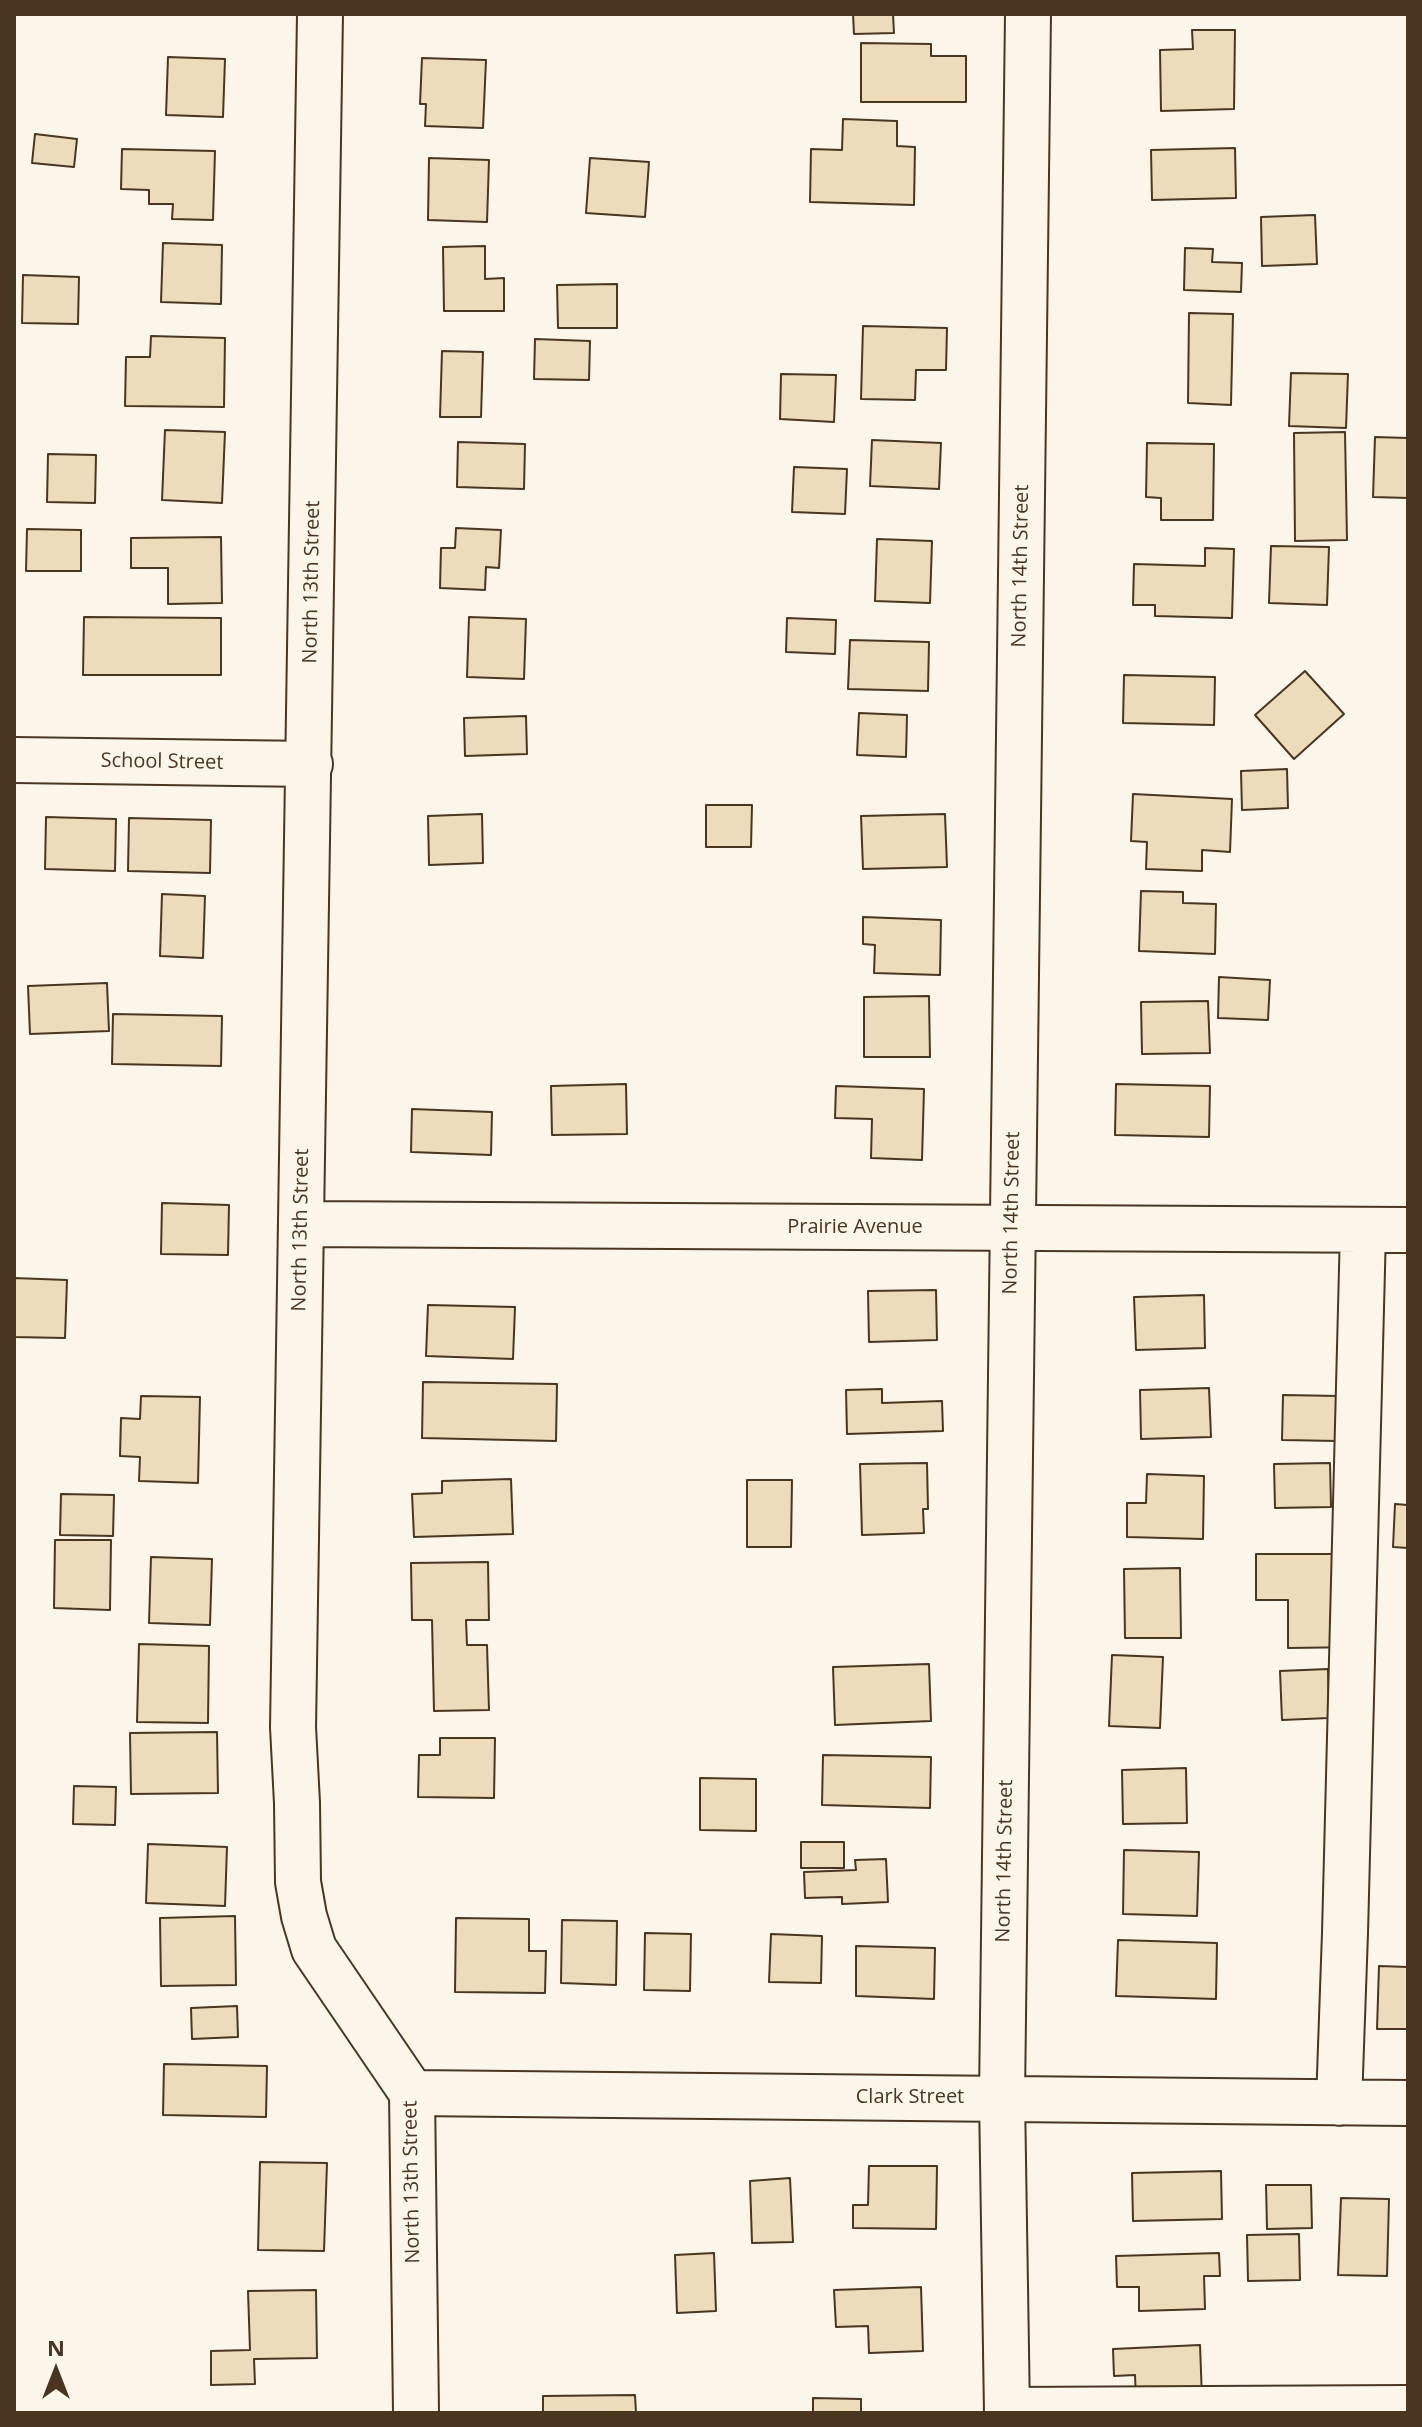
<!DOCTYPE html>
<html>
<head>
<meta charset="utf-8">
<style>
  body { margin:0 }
  #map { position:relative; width:1422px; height:2427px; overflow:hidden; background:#fbf6e9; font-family:"Open Sans",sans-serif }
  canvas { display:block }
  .frame { position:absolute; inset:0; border:16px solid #4a3520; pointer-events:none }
  .north { position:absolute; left:16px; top:2331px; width:80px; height:80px; -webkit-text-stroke:6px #fbf6e9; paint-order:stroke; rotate:0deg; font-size:22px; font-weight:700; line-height:32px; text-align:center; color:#4a3520 }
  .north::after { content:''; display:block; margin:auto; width:28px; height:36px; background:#4a3520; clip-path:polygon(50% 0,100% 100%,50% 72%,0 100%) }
</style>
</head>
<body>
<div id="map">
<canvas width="1422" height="2427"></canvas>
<div class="frame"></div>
<div class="north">N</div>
</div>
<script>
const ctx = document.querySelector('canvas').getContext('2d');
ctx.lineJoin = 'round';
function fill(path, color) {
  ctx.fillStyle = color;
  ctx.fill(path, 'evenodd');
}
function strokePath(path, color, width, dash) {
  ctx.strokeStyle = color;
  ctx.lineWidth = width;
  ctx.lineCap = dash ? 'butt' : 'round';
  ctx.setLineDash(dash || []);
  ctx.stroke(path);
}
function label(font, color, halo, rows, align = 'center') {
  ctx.font = font + ' "Open Sans",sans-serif';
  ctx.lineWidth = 6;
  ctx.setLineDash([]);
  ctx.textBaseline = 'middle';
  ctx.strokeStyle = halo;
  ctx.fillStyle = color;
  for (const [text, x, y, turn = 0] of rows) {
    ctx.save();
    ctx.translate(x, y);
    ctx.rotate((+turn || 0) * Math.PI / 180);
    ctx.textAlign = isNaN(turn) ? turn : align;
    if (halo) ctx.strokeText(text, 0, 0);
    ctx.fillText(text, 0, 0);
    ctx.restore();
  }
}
const building = new Path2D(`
  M853,14H893L894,33L854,34Z
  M1192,30H1235L1234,109L1161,111L1160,50L1193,49Z
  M861,43L931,44V56H966V102H861Z
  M168,57L225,59L223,117L166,115Z
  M422,58L486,60L483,128L425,126L426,104H420Z
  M843,119L897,121V146L915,147L914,205L810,202L811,149L842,150Z
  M35,134L77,139L74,167L32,163Z
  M1235,148L1236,198L1152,200L1151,150Z
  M122,149L215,151L213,220L172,219L173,204H149V190L121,189Z
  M429,158L489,160L487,222L428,220Z
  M590,158L649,162L645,217L586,213Z
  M1315,215L1317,264L1262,266L1261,217Z
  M163,243L222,245L221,304L161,302Z
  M485,246V279L504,278V311H444L443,247Z
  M1185,248L1213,249L1212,262L1242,263L1241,292L1184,290Z
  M23,275L79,277L78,324L22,323Z
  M617,284V328H558L557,285Z
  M1189,313L1233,314L1231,405L1188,403Z
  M863,326L947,328L946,370H916L915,400L861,399Z
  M151,336L225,338L224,407L125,406L126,357H150Z
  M535,339L590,341L589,380L534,379Z
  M442,351L483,352L481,417H440Z
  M1291,373L1348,374L1346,428L1289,426Z
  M781,374L836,375L834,422L780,419Z
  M165,430L225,432L222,503L162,500Z
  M1345,432L1347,540L1295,541L1294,433Z
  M1375,437L1408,438V498L1373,497Z
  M872,440L941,443L939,489L870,486Z
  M458,442L525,444L524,489L457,487Z
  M1147,443L1214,444L1213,520H1161V498L1146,497Z
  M48,454L96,455L95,503L47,502Z
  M794,467L847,469L845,514L792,512Z
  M456,528L501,530L499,568L486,567L485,590L440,588L441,548H455Z
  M27,529L81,530V571H26Z
  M221,537L222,603L168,604V568H131V538Z
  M877,539L932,541L930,603L875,601Z
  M1271,546L1329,547L1327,605L1269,603Z
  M1205,548L1234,549L1232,618L1155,616V605H1133L1134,564L1205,566Z
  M84,617L221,618V675H83Z
  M469,617L526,619L524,679L467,677Z
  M787,618L836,620L835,654L786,652Z
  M850,640L929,642L928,691L848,689Z
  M1305,671L1344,714L1294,759L1255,715Z
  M1124,675L1215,677L1214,725L1123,723Z
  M859,713L907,715L906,757L857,755Z
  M526,716L527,754L465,756L464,718Z
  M1287,769L1288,808L1242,810L1241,771Z
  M1133,794L1232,799L1230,852L1202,850V871L1146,869L1147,842L1131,841Z
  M706,805H752L751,847H706Z
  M482,814L483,863L429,865L428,816Z
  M945,814L947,867L863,869L861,816Z
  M46,817L116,819L115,871L45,869Z
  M129,818L211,820L210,873L128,871Z
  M1141,891L1183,892V903L1216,904L1215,954L1139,951Z
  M162,894L205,896L203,958L160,956Z
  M863,917L941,920L940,975L874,973L875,945L863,944Z
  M1219,977L1270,980L1268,1020L1218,1018Z
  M107,983L109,1031L30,1034L28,986Z
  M929,996L930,1057H864V997Z
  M1208,1001L1210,1053L1142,1054L1141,1002Z
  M113,1014L222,1016L221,1066L112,1064Z
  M626,1084L627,1134L552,1135L551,1086Z
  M1116,1084L1210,1086L1209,1137L1115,1135Z
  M836,1086L924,1089L922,1160L871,1158L872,1119L835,1118Z
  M412,1109L492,1112L491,1155L411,1152Z
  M162,1203L229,1205L228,1255L161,1254Z
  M14,1278L67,1280L65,1338L14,1337Z
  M936,1290L937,1340L869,1342L868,1291Z
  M1204,1295L1205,1348L1136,1350L1134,1297Z
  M428,1305L515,1307L513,1359L426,1356Z
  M423,1382L557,1384L556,1441L422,1438Z
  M1209,1388L1211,1437L1141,1439L1140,1390Z
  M882,1389V1403L942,1401L943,1431L847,1434L846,1390Z
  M1283,1395L1339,1396L1338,1441L1282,1440Z
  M141,1396L200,1397L198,1483L139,1481L140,1457L120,1456L121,1418L140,1419Z
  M927,1463L928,1509H923L924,1533L862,1535L860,1464Z
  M1330,1463L1331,1507L1275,1508L1274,1464Z
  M1147,1474L1204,1476L1203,1539L1127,1537V1503H1146Z
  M511,1479L513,1534L414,1537L412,1494L442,1493V1481Z
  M747,1480H792L791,1547H747Z
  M61,1494L114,1495L113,1536L60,1535Z
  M1395,1504L1408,1505V1548L1393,1547Z
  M55,1540H111L110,1610L54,1608Z
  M1256,1554H1361V1647L1288,1648V1600H1256Z
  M151,1557L212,1559L210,1625L149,1623Z
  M488,1562L489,1620H466L467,1645H487L489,1710L434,1711L432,1620H412L411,1563Z
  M1180,1568L1181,1638H1125L1124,1569Z
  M139,1644L209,1646L208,1723L137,1722Z
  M1112,1655L1163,1657L1160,1728L1109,1726Z
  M929,1664L931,1721L835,1725L833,1667Z
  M1328,1669L1329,1718L1282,1720L1280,1671Z
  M217,1732L218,1793L131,1794L130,1733Z
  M440,1738H495L494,1798L418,1797L419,1755H440Z
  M823,1755L931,1757L930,1808L822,1805Z
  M1186,1768L1187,1823L1123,1824L1122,1770Z
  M700,1778L756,1779V1831L700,1830Z
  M74,1786L116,1787L115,1825L73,1824Z
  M801,1842H844V1868H801Z
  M148,1844L227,1847L225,1906L146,1903Z
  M1124,1850L1199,1852L1197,1916L1123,1914Z
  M886,1859L888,1902L842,1904V1897L805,1898L804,1872L856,1870L855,1860Z
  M235,1916L236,1985L161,1986L160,1918Z
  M456,1918L529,1919V1951H546L545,1993L455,1992Z
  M562,1920L617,1921L616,1985L561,1983Z
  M645,1933L691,1934L690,1991L644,1990Z
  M771,1934L822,1936L821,1983L769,1982Z
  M1118,1940L1217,1943L1216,1999L1116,1996Z
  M856,1946L935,1948L934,1999L856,1996Z
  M1379,1966L1408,1967V2029H1377Z
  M237,2006L238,2037L192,2039L191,2008Z
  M164,2064L267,2066L266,2117L163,2115Z
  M260,2162L327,2163L324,2251L258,2250Z
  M869,2166H937L936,2229L853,2228V2205H868Z
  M1221,2171L1222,2219L1133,2221L1132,2173Z
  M790,2178L793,2242L752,2243L750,2181Z
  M1266,2185H1311L1312,2228L1267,2229Z
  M1341,2198L1389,2199L1387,2276L1338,2275Z
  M1299,2234L1300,2280L1248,2281L1247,2235Z
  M714,2253L716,2311L677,2313L675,2255Z
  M1219,2253L1220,2276H1204L1205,2309L1139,2311V2287H1117L1116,2256Z
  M921,2287L923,2351L869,2353L868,2326L836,2327L834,2290Z
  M316,2290L317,2358L254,2359L255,2384L211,2385V2351L250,2350L248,2291Z
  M1200,2345L1202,2398L1136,2400L1135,2375L1114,2376L1113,2349Z
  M635,2395L636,2413H543V2396Z
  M813,2398L861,2399V2413H813Z`);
fill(building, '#ecdcbc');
strokePath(building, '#4a3520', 2);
const minor = new Path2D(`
  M320,14L293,1727L297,1803L298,1882L304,1916L314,1949L412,2093L416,2413
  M14,760L310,764
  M301,1224L1408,1230
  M412,2093L1408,2103
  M1339,2103L1345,1933L1363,1230
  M1007,2410L1408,2408
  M1007,2413L1002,2097L1028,14`);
strokePath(minor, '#4a3520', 48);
strokePath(minor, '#fbf6e9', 44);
label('20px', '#4a3520', '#fbf6e9', [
  ["North 14th Street",1021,566,-89],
  ["North 13th Street",312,582,-89],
  ["School Street",162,762,1],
  ["North 14th Street",1012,1213,-89],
  ["Prairie Avenue",855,1227],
  ["North 13th Street",301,1230,-89],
  ["North 14th Street",1005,1861,-89],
  ["Clark Street",910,2097],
  ["North 13th Street",412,2182,-91]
]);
</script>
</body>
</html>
